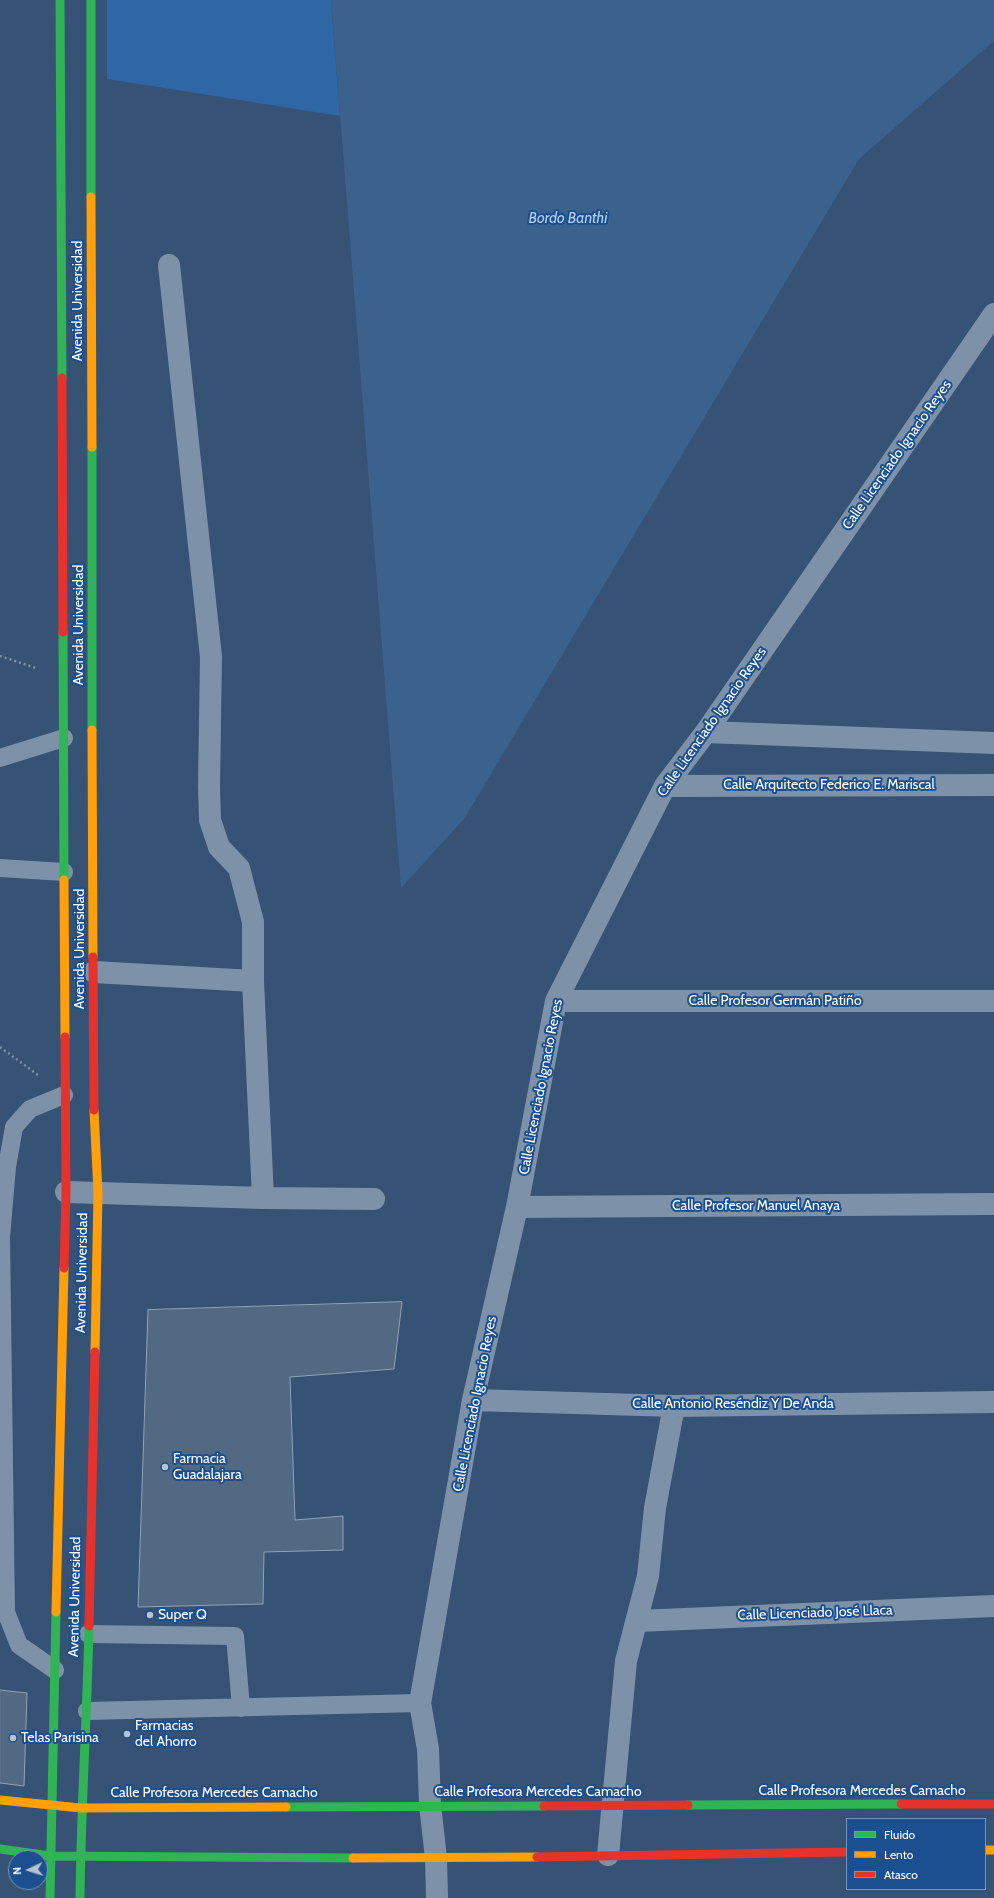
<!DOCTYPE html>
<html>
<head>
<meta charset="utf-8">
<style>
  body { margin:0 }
  #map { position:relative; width:994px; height:1898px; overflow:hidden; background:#365274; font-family:Cabin,sans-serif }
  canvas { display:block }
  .legend { position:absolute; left:846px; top:1818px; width:140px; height:72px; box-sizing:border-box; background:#1b4f8f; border:1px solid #7695bc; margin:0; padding:5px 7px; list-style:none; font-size:12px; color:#fff }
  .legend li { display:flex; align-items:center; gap:8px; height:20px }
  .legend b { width:20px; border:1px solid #7695bc }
  .north { position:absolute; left:8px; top:1850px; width:40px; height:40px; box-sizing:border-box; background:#1b4f8f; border:1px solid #7695bc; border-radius:50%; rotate:266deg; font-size:11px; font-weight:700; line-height:16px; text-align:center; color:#fff }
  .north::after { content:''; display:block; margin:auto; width:14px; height:18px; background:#b9c2ce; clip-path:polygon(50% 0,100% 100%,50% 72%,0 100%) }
</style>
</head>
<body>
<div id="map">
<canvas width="994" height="1898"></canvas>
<ul class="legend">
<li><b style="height:5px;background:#30b455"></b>Fluido</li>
<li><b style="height:5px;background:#ff9f0a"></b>Lento</li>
<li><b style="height:5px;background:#e5322d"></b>Atasco</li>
</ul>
<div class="north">N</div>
</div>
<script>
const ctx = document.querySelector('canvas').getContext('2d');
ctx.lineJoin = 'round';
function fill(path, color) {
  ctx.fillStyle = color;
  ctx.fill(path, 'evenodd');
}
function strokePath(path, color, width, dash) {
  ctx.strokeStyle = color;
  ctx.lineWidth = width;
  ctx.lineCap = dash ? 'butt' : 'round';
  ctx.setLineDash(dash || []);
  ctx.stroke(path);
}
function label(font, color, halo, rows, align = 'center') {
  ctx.font = font + ' Cabin,sans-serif';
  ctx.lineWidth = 4;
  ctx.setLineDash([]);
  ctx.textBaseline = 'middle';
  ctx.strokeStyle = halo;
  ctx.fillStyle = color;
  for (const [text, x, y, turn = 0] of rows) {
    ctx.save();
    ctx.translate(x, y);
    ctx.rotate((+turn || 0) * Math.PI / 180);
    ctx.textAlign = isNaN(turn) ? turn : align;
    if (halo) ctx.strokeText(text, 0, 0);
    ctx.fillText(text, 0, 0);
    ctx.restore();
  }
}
fill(new Path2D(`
  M107,0H331L340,116L107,79Z`), '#2f66a5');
fill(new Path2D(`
  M331,0H994V41L859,159L464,819L401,888Z`), '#3b618d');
const building = new Path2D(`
  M402,1302L394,1369L290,1377L295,1520L343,1516V1550L264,1552L263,1604L138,1607L148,1310Z
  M0,1690L27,1693L24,1786L0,1783Z`);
fill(building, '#526984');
strokePath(building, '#92a2b6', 1);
strokePath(new Path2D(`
  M0,656L36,668
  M0,1047L38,1075`), '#7d92a8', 2.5, [2, 3]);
strokePath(new Path2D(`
  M0,758L64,738
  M0,868L64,872
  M88,1634L235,1636L241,1708
  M55,1670L19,1645L6,1612L1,1237L7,1167L14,1127L30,1109L64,1095
  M87,1711L420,1703`), '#7d92a8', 18);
strokePath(new Path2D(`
  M169,265L211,657L209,787L210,820L219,847L239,868L253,922V981L263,1198
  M706,732L994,743
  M665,786L994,785
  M94,972L253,981
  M556,1001H994
  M66,1192L263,1198L374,1199
  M517,1207L994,1204
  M473,1400L674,1406L994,1402
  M637,1621L994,1606
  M608,1855L626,1661L648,1576L655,1508L674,1406
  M437,1898L436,1858L430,1805L428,1749L420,1703L473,1400L517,1207L556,1001L665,786L706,732L994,314`), '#7d92a8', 22);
strokePath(new Path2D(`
  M60,0L62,378
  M91,0V197
  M92,447V730
  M63,632L64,880
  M688,1805L901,1804
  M286,1807L544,1806
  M0,1849L50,1856L353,1858
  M50,1898L56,1612
  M80,1898C81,1807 87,1717 89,1626`), '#30b455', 9);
strokePath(new Path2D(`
  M91,197L92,447
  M92,730L93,957
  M64,880L65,1037
  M94,1110L98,1193L95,1352
  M56,1612L64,1268
  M0,1800L81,1808L286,1807
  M985,1850H994
  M353,1858L537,1857`), '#ff9f0a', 9);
strokePath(new Path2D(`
  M62,378L63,632
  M93,957L94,1110
  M64,1268L66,1192L65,1037
  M89,1626L95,1352
  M901,1804H994
  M544,1806L688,1805
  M537,1857L847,1852`), '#e5322d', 9);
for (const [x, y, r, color] of [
  [165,1467,4,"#b9c2ce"],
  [150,1615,4,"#b9c2ce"],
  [127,1734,4,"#b9c2ce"],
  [13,1738,4,"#b9c2ce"]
]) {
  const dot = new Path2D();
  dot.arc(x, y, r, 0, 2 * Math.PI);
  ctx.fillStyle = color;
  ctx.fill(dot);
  strokePath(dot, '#1b4f8f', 1.5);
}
label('14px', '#fff', '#1b4f8f', [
  ["Avenida Universidad",78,301,-90],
  ["Calle Licenciado Ignacio Reyes",897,455,-55],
  ["Avenida Universidad",79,625,-90],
  ["Calle Licenciado Ignacio Reyes",712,722,-55],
  ["Calle Arquitecto Federico E. Mariscal",829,785],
  ["Avenida Universidad",80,949,-90],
  ["Calle Profesor Germán Patiño",775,1001],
  ["Calle Licenciado Ignacio Reyes",541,1087,-79],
  ["Calle Profesor Manuel Anaya",756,1206],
  ["Avenida Universidad",82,1273,-89],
  ["Calle Licenciado Ignacio Reyes",475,1404,-79],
  ["Calle Antonio Reséndiz Y De Anda",733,1404],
  ["Avenida Universidad",75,1597,-89],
  ["Calle Licenciado José Llaca",815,1613,-2],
  ["Calle Profesora Mercedes Camacho",862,1791],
  ["Calle Profesora Mercedes Camacho",538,1792],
  ["Calle Profesora Mercedes Camacho",214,1793]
]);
label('14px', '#fff', '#1b4f8f', [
  ["Farmacia",173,1459],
  ["Guadalajara",173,1475],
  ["Super Q",158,1615],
  ["Farmacias",135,1726],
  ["del Ahorro",135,1742],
  ["Telas Parisina",21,1738]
], 'left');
label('italic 15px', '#b5d3f5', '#1b4f8f', [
  ["Bordo Banthi",568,219]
]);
</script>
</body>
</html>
